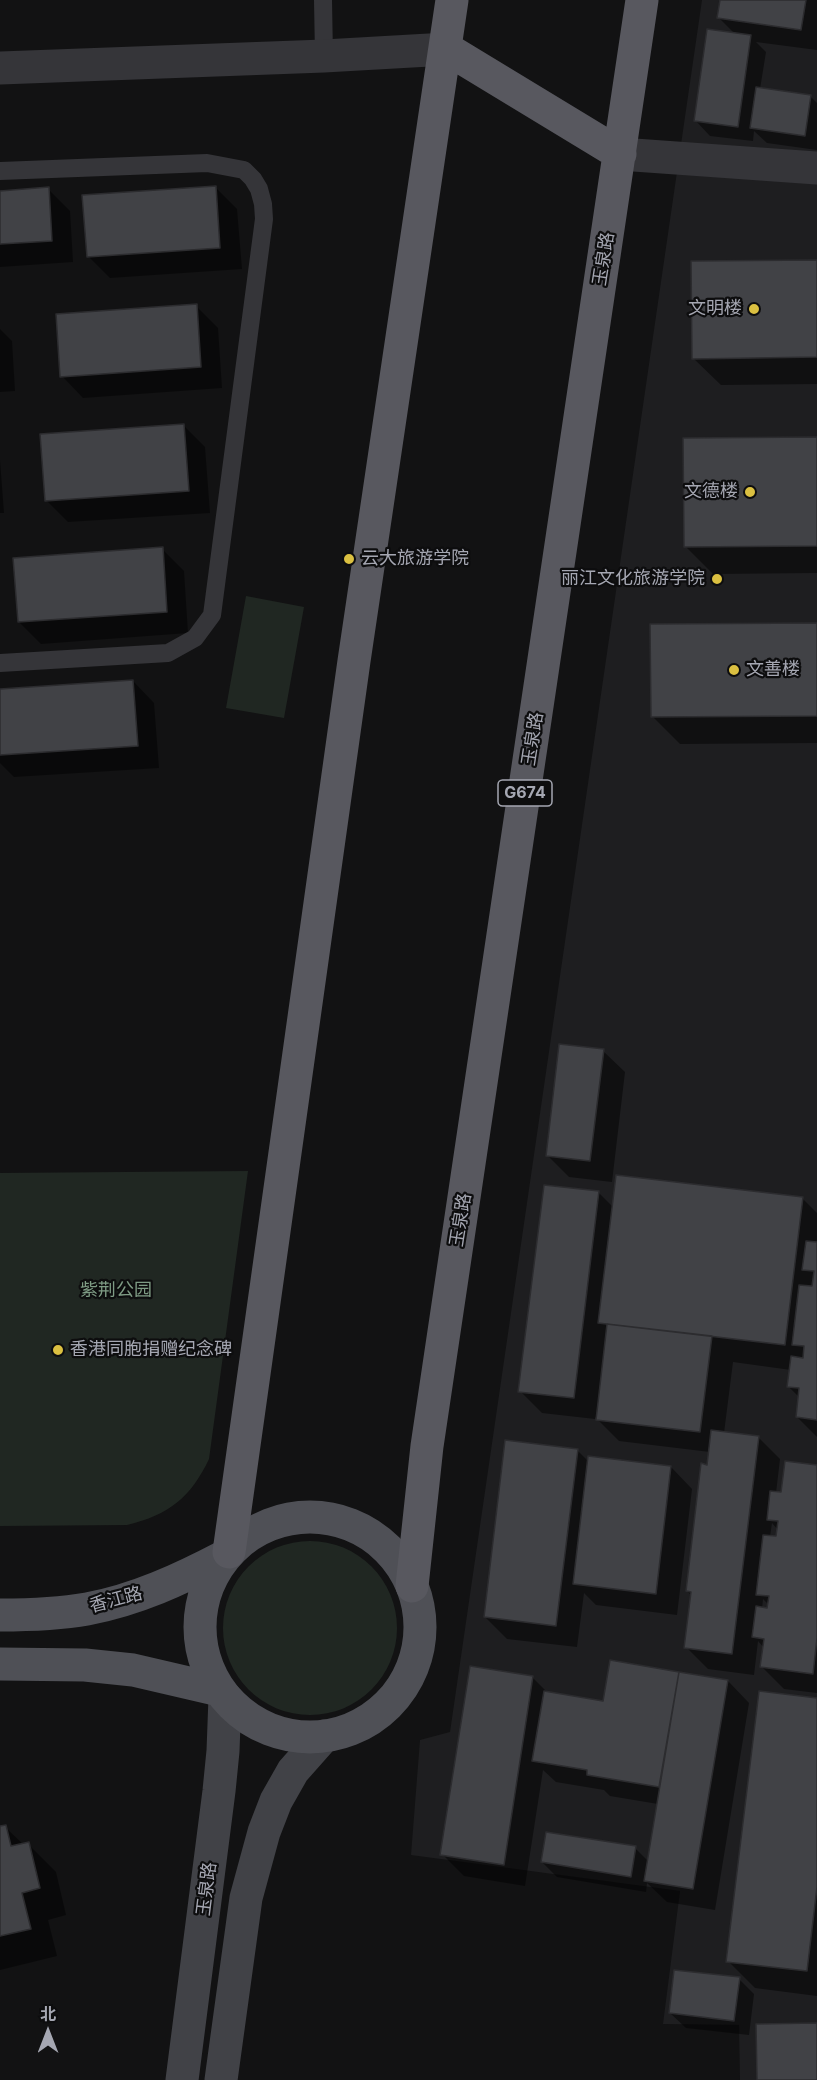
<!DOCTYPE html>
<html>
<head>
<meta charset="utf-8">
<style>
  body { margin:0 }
  #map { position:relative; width:817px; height:2080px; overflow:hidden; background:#121213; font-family:Inter,"Noto Sans SC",sans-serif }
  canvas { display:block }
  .north { position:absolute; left:18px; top:2002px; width:60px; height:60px; -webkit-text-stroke:4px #0d0d0e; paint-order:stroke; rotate:0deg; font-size:16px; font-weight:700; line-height:24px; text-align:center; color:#a5a7b2 }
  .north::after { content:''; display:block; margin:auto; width:21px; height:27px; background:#a5a7b2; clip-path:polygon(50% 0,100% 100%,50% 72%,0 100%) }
</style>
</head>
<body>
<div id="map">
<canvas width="817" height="2080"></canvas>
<div class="north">北</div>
</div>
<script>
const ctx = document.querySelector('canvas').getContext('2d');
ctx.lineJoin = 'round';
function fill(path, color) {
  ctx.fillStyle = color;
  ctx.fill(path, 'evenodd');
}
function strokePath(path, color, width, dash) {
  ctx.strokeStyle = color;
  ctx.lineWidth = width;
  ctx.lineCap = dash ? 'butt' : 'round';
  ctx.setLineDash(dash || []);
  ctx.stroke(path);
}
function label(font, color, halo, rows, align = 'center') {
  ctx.font = font + ' Inter,"Noto Sans SC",sans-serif';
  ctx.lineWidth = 4.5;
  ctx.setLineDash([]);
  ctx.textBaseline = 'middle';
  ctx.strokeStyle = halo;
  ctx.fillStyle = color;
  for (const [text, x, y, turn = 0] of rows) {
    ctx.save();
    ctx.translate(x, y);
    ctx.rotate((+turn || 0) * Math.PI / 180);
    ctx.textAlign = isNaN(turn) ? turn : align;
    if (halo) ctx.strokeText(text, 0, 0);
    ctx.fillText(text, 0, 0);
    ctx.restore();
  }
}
fill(new Path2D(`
  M702,0H817V2080H740L739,2025L663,2024L680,1891L411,1855L420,1740L450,1732Z`), '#1e1e20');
fill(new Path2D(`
  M246,596L304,607L284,718L226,708Z
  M248,1171L209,1459C191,1497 169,1515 127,1525L0,1526V1173Z
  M223 1628a87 87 0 1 1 174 0a87 87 0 1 1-174 0Z`), '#202722');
fill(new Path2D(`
  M721,0H817V50L756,42L766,52L760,89L810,96L817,103V150L767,143L754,131L753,141L710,136L695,120L735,34L719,18Z
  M215,187L237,209L242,269L110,278L88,256Z
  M48,189L70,211L73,262L0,267V192Z
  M817,262V384L721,385L693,358Z
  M196,306L218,328L222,388L83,398L62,376Z
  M0,329L12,341L15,391L0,392Z
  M183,425L205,447L210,513L68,522L46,500Z
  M817,438V573L713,574L685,546Z
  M0,460L4,513H0Z
  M162,549L184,571L188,633L41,644L19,622Z
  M817,625V743L680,744L652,716Z
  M133,681L154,703L159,768L14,777L0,763V691Z
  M603,1051L625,1072L612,1182L569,1177L547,1155Z
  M598,1192L613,1207L802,1198L817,1213V1437L797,1417L799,1397L789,1387L791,1370L733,1362L724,1433L758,1437L780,1459L776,1493L783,1494L817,1467V1693L784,1689L762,1667L764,1648L758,1641L754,1675L708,1669L686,1647L692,1596L687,1591L710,1452L619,1441L595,1417V1419L542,1413L520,1391ZM772,1523L778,1530L777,1538L770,1537ZM763,1599L769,1605V1610L762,1609Z
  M577,1450L589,1462L671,1467L692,1489L677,1615L596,1605L584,1593L577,1647L507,1639L485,1617Z
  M611,1662L728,1681L749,1703L715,1910L667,1902L647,1883L646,1892L557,1877L542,1862L635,1848L648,1861L658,1804L610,1796L604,1790L556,1782L543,1770L525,1886L464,1876L442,1854L532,1677L548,1693L604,1702Z
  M817,1700V1996L755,1988L728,1961Z
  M5,1827L24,1845L28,1844L56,1872L66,1915L48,1920L57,1956L0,1970V1828Z
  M739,1979L754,1994L749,2035L686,2028L670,2013Z`), '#0007');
const building = new Path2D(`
  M720,0H806L801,30L717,18Z
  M707,29L751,35L738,127L694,121Z
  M756,87L811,95L805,136L750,128Z
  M216,186L220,248L87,257L82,195Z
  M49,187L52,241L0,244V191Z
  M817,260V357L692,359L691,261Z
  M197,304L201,367L60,377L56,314Z
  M184,424L189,491L45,501L40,434Z
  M817,437V546L684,547L683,438Z
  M163,547L167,612L18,622L13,558Z
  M817,623V716L651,717L650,624Z
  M133,680L138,746L0,755V689Z
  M559,1044L604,1049L590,1161L546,1156Z
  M616,1175L803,1197L785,1345L598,1323Z
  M544,1185L599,1191L574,1398L518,1392Z
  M806,1241L817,1242V1420L796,1417L799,1388L787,1387L791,1356L803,1358L804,1346L792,1345L799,1285L812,1286L814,1271L802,1270Z
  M607,1324L712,1336L700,1432L596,1420Z
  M711,1430L759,1436L732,1654L684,1648L691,1592L686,1591L701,1463L707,1465Z
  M505,1440L578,1449L556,1626L484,1617Z
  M588,1456L671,1466L656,1594L573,1584Z
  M785,1461L817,1465V1638L813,1674L760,1667L764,1639L752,1637L756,1606L767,1608L769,1596L756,1595L763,1535L776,1536L778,1521L767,1520L770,1491L781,1492Z
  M610,1660L679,1672L659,1787L587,1775V1770L532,1761L544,1691L603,1701Z
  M470,1666L533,1676L504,1865L440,1855Z
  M679,1672L728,1680L693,1889L644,1881Z
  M759,1691L817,1698V1887L807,1971L726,1962Z
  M6,1825L11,1846L29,1842L40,1888L22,1893L31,1929L0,1936V1826Z
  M546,1832L636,1846L631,1877L541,1862Z
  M674,1970L740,1977L734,2021L669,2013Z
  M817,2023V2080H757L756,2024Z`);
fill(building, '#414246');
strokePath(building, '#2c2c2f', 1.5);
strokePath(new Path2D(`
  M198,1351L224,1354`), '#3b3c40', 4, [3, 4.5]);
strokePath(new Path2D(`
  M323,0L324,56
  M0,171L207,163L244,170L253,179L259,189L263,204L264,219L212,615L195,638L168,653L0,663`), '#353539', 18);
strokePath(new Path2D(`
  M0,68L324,56L447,49
  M620,154L817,168`), '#353539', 33);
strokePath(new Path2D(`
  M182,2080L219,1791L223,1751L225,1697
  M221,2080L246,1898L264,1832L276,1801L293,1771L324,1736`), '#414247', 33);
strokePath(new Path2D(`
  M200 1627a110 110 0 1 1 220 0a110 110 0 1 1-220 0Z
  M0,1615C29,1615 59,1614 87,1609C136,1600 181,1579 225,1556
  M0,1664L85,1665L133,1670L219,1690`), '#4f5056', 33);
strokePath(new Path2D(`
  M447,49L620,154
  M229,1552L354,661L452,0
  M412,1586L427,1446L642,0`), '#58585f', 33);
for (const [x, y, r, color] of [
  [754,309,6,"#dbc041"],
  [750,492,6,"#dbc041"],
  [349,559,6,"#dbc041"],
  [717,579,6,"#dbc041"],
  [734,670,6,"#dbc041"],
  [58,1350,6,"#dbc041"]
]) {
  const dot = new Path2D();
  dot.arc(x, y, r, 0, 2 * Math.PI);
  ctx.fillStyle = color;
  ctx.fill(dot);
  strokePath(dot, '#0d0d0e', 2);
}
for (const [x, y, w] of [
  [525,793,54]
]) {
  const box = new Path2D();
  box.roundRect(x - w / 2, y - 13, w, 26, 4.5);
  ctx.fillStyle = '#0d0d0e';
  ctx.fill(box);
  strokePath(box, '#a5a7b2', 1.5);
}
label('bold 16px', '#a5a7b2', null, [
  ["G674",525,793]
]);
label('18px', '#a5a7b2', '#0d0d0e', [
  ["玉泉路",604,259,-81],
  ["玉泉路",533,739,-81],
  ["玉泉路",461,1220,-81],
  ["香江路",116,1600,-15],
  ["玉泉路",207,1889,-83]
]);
label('18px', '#a5a7b2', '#0d0d0e', [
  ["文明楼",742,309],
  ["文德楼",738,492],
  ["云大旅游学院",361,559,"left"],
  ["丽江文化旅游学院",705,579],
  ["文善楼",746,670,"left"],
  ["香港同胞捐赠纪念碑",70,1350,"left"]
], 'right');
label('18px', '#7e9b84', '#0d0d0e', [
  ["紫荆公园",116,1291]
]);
</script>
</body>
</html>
